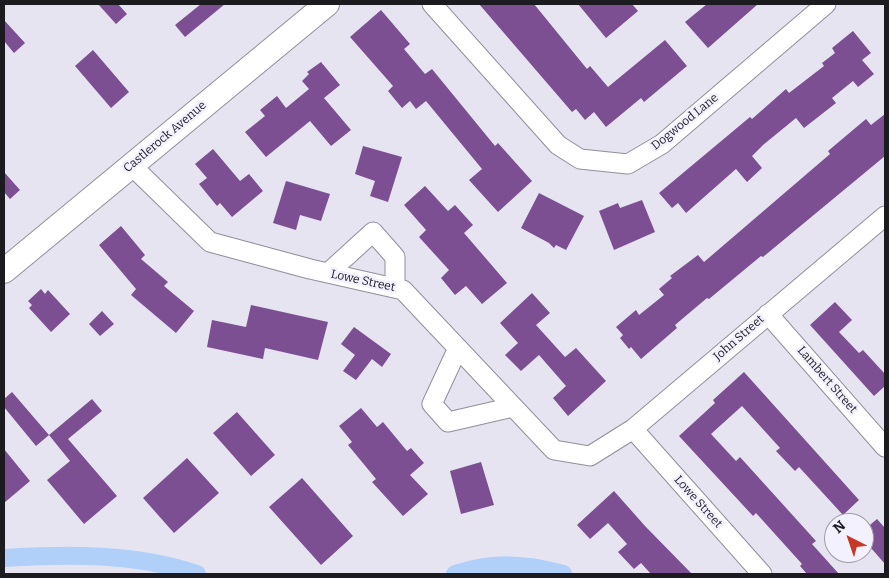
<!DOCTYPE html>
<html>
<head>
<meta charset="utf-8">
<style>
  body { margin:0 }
  #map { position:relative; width:889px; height:578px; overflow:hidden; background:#e6e4f1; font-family:Bitter,serif }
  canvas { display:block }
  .frame { position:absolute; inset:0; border:5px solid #1c1c20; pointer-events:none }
  .north { position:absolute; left:824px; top:513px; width:50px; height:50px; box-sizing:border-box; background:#f3f1fe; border:1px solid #9d9ca5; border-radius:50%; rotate:319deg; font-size:14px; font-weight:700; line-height:20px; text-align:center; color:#1c1c20 }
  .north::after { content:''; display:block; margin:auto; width:18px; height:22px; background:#c53925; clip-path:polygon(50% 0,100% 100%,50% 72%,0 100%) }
</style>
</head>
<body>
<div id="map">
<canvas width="889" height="578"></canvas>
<div class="frame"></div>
<div class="north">N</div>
</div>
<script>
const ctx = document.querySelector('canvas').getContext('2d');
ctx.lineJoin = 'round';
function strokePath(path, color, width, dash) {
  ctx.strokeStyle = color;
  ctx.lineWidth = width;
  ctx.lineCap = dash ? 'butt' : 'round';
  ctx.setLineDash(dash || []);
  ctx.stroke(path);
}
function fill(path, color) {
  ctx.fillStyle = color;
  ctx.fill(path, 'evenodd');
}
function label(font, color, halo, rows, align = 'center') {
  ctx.font = font + ' Bitter,serif';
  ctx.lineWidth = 5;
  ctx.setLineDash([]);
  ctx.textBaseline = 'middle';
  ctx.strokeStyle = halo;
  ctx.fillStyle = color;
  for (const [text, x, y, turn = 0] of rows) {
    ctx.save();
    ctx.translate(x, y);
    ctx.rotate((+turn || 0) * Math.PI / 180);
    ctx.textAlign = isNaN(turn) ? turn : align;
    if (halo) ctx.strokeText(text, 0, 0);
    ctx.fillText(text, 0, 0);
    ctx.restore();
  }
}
strokePath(new Path2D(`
  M4,558C67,554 136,553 197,574
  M455,574C493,562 525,563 563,574`), '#b0d0fa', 18);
fill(new Path2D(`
  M98,4H118L127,14L116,24Z
  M201,4H225L185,37L175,25Z
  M479,4H534L587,69L590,66L608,87L665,40L687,66L644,102L641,98L606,127L594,112L585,120L576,109L572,112Z
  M578,4H632L638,11L606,38Z
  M707,4H758L708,48L685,22Z
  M381,10L410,44L404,49L425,74L432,69L495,146L498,143L532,181L498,212L469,180L482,169L426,101L416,109L410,101L402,108L388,91L393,86L350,37Z
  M4,20L25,43L14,53L4,41Z
  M853,31L871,53L862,60L874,74L858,87L853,81L832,98L836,103L804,128L796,118L763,145L752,156L762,168L747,182L736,169L686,213L678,203L672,208L659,193L750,117L752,119L786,89L789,93L824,66L822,63L835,53L832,48Z
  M93,50L129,92L111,108L75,66Z
  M321,62L340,85L324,98L351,130L331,146L310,121L266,157L245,132L265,116L260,110L277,96L286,108L309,89L302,81L309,74L307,72Z
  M885,114V156L763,257L761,256L709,299L707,298L675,325L677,328L641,359L631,347L629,349L620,338L623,335L616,327L636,310L639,315L664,295L659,289L672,278L670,276L698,255L704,262L830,154L828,151L866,119L871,125Z
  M363,146L402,157L388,202L370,196L375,181L355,174Z
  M213,149L240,181L249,174L263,191L232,217L220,203L217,206L199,184L207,178L195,164Z
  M4,172L20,190L10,199L4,192Z
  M286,181L330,194L321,221L300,215L296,230L273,223Z
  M425,186L448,211L455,205L473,225L464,233L507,283L482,304L466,286L455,295L441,278L449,270L419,237L426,230L404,205Z
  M539,193L584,216L566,250L556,245L554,248L549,243L521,228Z
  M642,200L655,232L614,250L599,211L618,203L620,208Z
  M121,226L145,255L141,259L168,282L164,286L194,311L176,333L131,295L136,289L99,245Z
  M41,289L45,294L48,290L70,314L51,332L29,308L32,305L28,301Z
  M532,293L550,313L536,325L565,357L576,348L606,381L568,416L553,398L566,386L539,355L521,371L505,355L518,343L500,323Z
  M835,302L852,320L839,332L859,353L863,350L885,374V386L874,396L810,325Z
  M251,305L328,322L318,360L265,348L263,359L207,347L212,320L246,327Z
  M102,311L114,324L100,336L89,324Z
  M354,327L391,354L382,367L372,359L356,380L343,371L355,355L341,344Z
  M744,372L859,500L843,515L799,467L795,471L776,451L780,448L742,406L711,434L736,461L740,457L816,541L812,544L839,574H807L800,566L802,564L756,513L753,516L679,436L715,403L713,400Z
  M12,392L49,435L36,446L4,407V399Z
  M92,399L102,411L68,439L117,496L84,524L47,480L70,461L49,435Z
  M361,408L377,427L383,422L407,451L411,448L424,463L410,475L428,494L403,516L372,482L376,479L348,445L352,442L339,426Z
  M237,412L275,455L251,476L213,433Z
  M4,449L30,481L4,503Z
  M187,458L219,493L174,533L143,498Z
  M481,462L494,505L461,514L450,471Z
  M302,478L353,536L321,565L269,507Z
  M614,491L645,526L692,574H651L641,563L634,569L618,552L627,544L608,523L590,539L577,525Z
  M877,519L885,528V564L864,540V530Z`), '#7c4f92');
const minor = new Path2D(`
  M432,4L558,145L580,159L628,164L662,144L826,4
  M131,165L210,242L310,269L403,290L554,450L590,456L633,429L885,216
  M328,273L373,232L395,257V288
  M768,314L885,447
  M458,348L432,404L448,422L513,407
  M633,429L762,574`);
const tertiary = new Path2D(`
  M4,271L327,4`);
strokePath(minor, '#918f9b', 21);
strokePath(tertiary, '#918f9b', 26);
strokePath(minor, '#fff', 19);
strokePath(tertiary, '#fff', 24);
label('12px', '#1c1c20', '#f3f1fe', [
  ["Dogwood Lane",685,122,-39],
  ["Castlerock Avenue",165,137,-40],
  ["Lowe Street",363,281,12],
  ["John Street",739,338,-41],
  ["Lambert Street",827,380,49],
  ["Lowe Street",698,502,48]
]);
</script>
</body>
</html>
